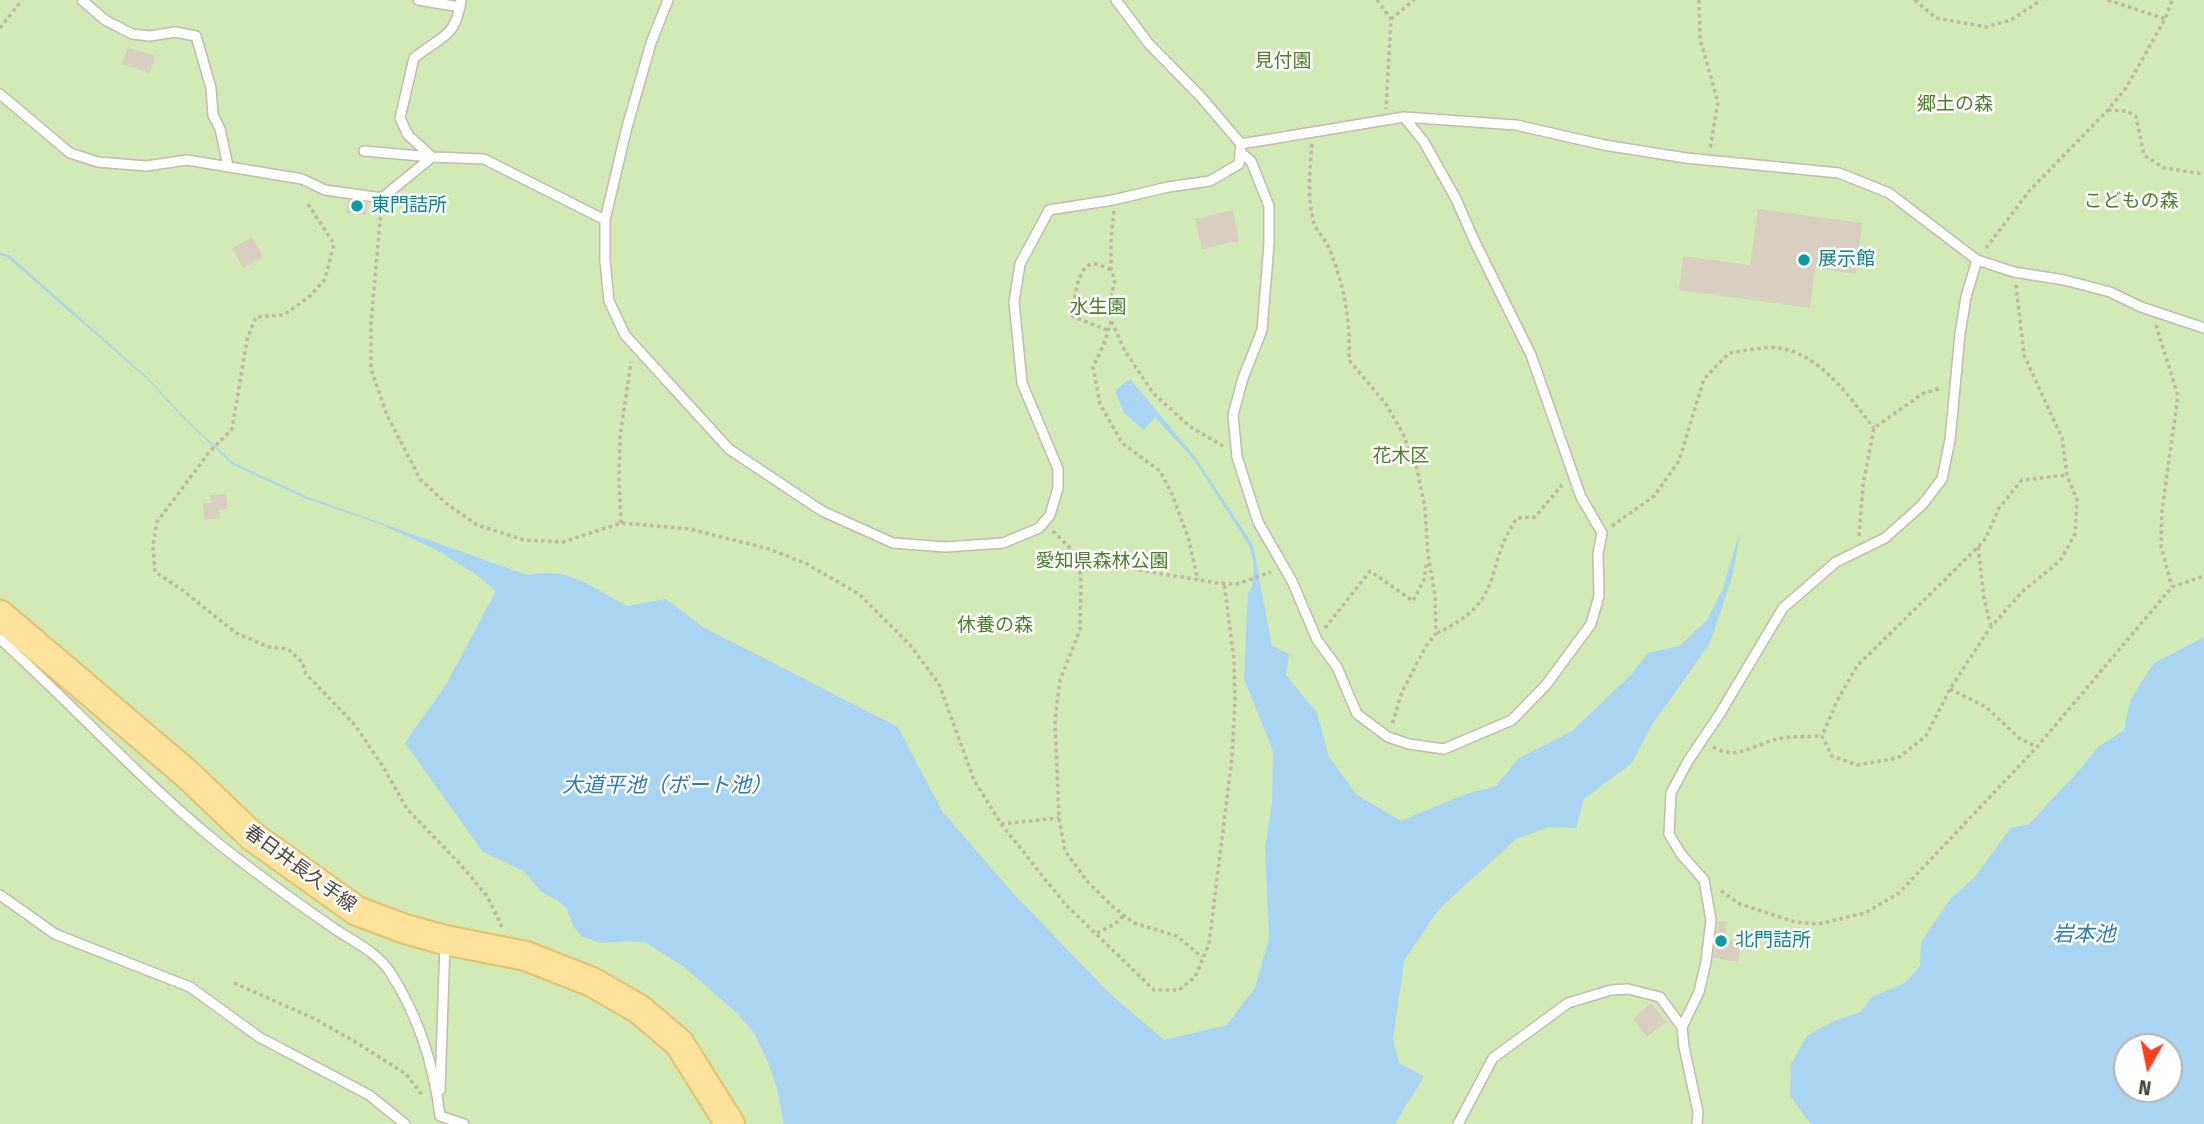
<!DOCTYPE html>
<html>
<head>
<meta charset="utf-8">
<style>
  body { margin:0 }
  #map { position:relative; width:2204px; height:1124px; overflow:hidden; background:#f6f3ec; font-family:"Fira Sans",sans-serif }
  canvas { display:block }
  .north { position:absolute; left:2113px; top:1033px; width:70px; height:70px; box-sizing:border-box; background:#fff; border:2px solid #b7b4b0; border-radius:50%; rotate:189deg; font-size:19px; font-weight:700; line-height:28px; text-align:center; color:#4b4439 }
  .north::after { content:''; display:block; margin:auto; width:24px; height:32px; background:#fc3f1d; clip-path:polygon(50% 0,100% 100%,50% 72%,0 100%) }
</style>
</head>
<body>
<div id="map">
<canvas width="2204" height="1124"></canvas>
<div class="north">N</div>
</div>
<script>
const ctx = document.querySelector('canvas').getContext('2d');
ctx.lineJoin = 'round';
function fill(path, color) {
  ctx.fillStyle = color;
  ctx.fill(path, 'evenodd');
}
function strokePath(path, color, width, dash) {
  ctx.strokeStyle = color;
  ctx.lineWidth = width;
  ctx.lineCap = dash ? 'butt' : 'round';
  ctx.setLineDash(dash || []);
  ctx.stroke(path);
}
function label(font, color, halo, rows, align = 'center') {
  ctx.font = font + ' "Fira Sans","Noto Sans JP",sans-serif';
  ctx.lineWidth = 5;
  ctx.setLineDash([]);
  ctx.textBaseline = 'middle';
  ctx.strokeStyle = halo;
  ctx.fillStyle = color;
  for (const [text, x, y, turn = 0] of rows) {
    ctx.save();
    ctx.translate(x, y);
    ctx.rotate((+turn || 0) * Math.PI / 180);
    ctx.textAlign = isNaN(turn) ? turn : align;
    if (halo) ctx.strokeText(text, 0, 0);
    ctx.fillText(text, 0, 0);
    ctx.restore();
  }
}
fill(new Path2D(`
  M0,0H2204V1124H0ZM2127,1047H2169V1089H2127Z`), '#d2eab5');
fill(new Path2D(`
  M0,252L9,255L147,377L188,421L234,463L308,497L527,575C572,566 591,588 628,606L666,599L703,627L898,727L942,811L1011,891L1108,992L1164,1040L1227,1025L1255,988L1269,938L1265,848L1272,804L1273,751L1244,679L1248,593L1252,587L1254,568L1250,547L1195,461L1155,417L1144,430L1124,413L1115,390L1130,379L1195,457L1253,545L1272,646L1289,654L1286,675L1317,713L1329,757L1357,795L1401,821L1463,795L1496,786L1519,758L1572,731L1630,676L1648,653L1680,646L1707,620L1723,588L1740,532L1733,574L1710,643L1652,725L1631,764L1584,799L1576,828L1549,827L1516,839L1439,909L1404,961L1393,1039L1399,1063L1424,1076L1395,1124H784L777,1088L768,1062L754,1033L737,1013L684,967L646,943L630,941L601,943L581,936L573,925L567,909L558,901L540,891L524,871L483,852L405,743L447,683L496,591L478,576L437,550L378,523L307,499L233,465L187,422L147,379L7,257L0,255Z
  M2204,637V1124H1811L1790,1096L1791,1064L1807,1036L1832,1022L1860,1012L1873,996L1905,983L1920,966L1921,942L1951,898L1974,878L2011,828L2029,824L2084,765L2097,748L2124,730L2130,701L2154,663ZM2127,1047H2169V1089H2127Z`), '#a9d4f2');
fill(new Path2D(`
  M128,47L155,56L150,73L122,64Z
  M348,200L367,203L366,215L347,213Z
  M1758,209L1862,223L1856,274L1815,268L1810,308L1679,290L1683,256L1750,265Z
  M1233,210L1239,241L1202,249L1195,219Z
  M252,237L263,257L243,268L232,248Z
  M226,494L228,509L219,510L220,518L204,520L203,503H211L210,495Z
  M1718,921L1727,922L1725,940L1741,942L1738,962L1713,958Z
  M1651,1003L1666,1022L1647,1037L1633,1019Z`), '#d8cfc1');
const lane = new Path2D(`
  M82,0L105,20L132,34L150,36L175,32L196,36L211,88L213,115L220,129L228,166
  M418,0L460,7
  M668,0L651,43L627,127L605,220V261L609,301L625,335L729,449L822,511L893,543L946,547L1003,543L1039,528L1050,515L1058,488V469L1022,383L1014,302L1020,264L1049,210L1113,200L1168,187L1210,181L1239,164L1241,144L1201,97L1149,44L1116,0
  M0,94L70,153L98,162L146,166L187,160L302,179L325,190L382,198L432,157L484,159L605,220
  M1241,144L1404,117L1516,125L1604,145L1686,158L1839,173L1889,193L1977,260L2014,272L2064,280L2110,292L2141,307L2204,328
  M364,151L432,157
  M1240,152L1251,161L1269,206V244L1262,330L1243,378L1233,415L1237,457L1258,522L1292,581L1317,640L1337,667L1357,714L1388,737L1409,744L1444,749L1512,720L1546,685L1591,624L1599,596L1598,554L1602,533L1581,497L1531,355L1474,240L1456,199L1424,142L1404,117
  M432,157L408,135L400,118L414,58C441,36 456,38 461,0
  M0,639C71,703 135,774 208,835C248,868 290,898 332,927C352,941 376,951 390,972C418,1015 434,1066 440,1116
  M0,895L55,934L190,987L259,1037L369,1095L405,1124
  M440,1090L445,943
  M440,1116L464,1124
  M1458,1124L1493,1058L1568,1003L1611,990L1628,989L1660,997L1682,1027
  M1697,1124L1698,1112L1684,1047L1682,1027L1699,992L1706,962L1711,920L1704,880L1681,854L1669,834L1671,793L1688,761L1719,715L1783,608L1836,562L1885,538L1922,505L1942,479L1950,440L1960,334L1966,297L1977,260`);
const primary = new Path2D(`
  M0,615L187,774L252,836L357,911L405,929L445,940L526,956L592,982L639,1009L679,1043L730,1124`);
strokePath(lane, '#c2bbae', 12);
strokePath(primary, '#e6c16a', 32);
strokePath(new Path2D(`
  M1377,0L1391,19L1386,109
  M1699,0L1700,39L1718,102L1710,149
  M1915,0L1936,18L1986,27L2011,20L2041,0
  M2108,0L2165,19
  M1391,19L1414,0
  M0,28L22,0
  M2108,110L2127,111L2136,117L2144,155L2164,168L2204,174
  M1312,144C1310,169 1307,195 1313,220C1315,230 1325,238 1329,248C1344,285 1351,320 1349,360L1386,404L1402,432L1417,469L1425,508L1428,555L1435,595L1436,633L1426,646L1402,692L1392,725
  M308,204L334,244L325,279L310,296L284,315L256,317L247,340L232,429L210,451L157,522L153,546L155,572L181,589L236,633L269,647L288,649L302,662L306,674L355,725L384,768L407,809L461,865L487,896L502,927
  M381,210L371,324V369L387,415L420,479L447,504L477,525L524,540L563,542L621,523L690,529L769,549L807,564L859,594L910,645L939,684L974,780L1001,824L1065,904L1154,990H1179L1195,977L1209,944L1232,757L1235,701L1234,659L1224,583
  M1114,211L1111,239V270L1115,280L1111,297V320L1125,351L1153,393L1189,426L1223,446
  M1986,248L2030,190L2108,110L2126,88L2165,19L2172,0
  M2016,285L2024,355L2062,438L2067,475L2077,500L2075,534L2060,561L2022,592L1989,629L1950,689L1926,736L1898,758L1857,765L1832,756L1822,736L1837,701L1857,666L1978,547L1986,538L1999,508L2022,480L2067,475
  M1111,321L1104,344L1093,367L1100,404L1122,443L1160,471L1172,494L1188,537L1198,580
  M2156,325L2178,396L2162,510L2161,546L2172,587
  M1107,330L1072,316C1074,304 1077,263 1094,264C1099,264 1106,268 1111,270
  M621,523L619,480L620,437L631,362
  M1612,526L1654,496L1679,461L1704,379L1729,353C1744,351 1764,346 1779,348C1822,355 1848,396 1874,428
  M1053,531L1079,557L1105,564L1217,583L1237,584L1271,572
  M1859,536L1863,485L1874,428L1922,394L1941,388
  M1978,547L1984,598L1991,627
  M1079,557L1081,583L1080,630L1060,680L1055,720L1059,818L1065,851L1087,881L1112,906L1134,923L1177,936L1202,957
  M1325,628L1370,571L1413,601L1424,580L1427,561
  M1437,633C1508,600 1482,569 1517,518L1535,517L1562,485
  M1950,689L1986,707L2019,738L2037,747
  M1713,747C1737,761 1752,745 1777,739C1791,736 1807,737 1822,736
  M1001,824L1059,818
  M1721,891L1740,904L1795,922L1818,924L1865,913L1899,893L2037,747L2172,587L2204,576
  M1097,933L1115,924L1124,915
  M234,983L311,1017L354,1041L406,1074L423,1096`), '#c4b79f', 3.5, [3.5, 3.5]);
strokePath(lane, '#fff', 9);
strokePath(primary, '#ffe39c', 28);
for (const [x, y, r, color] of [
  [357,206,7,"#0f9aa8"],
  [1804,260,7,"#0f9aa8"],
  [1721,941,7,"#0f9aa8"]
]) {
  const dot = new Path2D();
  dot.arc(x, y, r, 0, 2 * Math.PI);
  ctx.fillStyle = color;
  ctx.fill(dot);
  strokePath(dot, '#fff', 2.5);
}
label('19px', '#4a7f2a', '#fff', [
  ["見付園",1283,62],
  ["郷土の森",1955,105],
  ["こどもの森",2131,202],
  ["水生園",1098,308],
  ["花木区",1401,457],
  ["愛知県森林公園",1102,562],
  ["休養の森",995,626]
]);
label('19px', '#0d838f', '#fff', [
  ["東門詰所",371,206],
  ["展示館",1818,260],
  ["北門詰所",1735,941]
], 'left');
label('19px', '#4b4439', '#fff', [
  ["春日井長久手線",300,869,36]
]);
label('italic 21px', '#2e7ab2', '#fff', [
  ["大道平池（ボート池）",667,786],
  ["岩本池",2084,935]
]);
</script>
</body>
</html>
